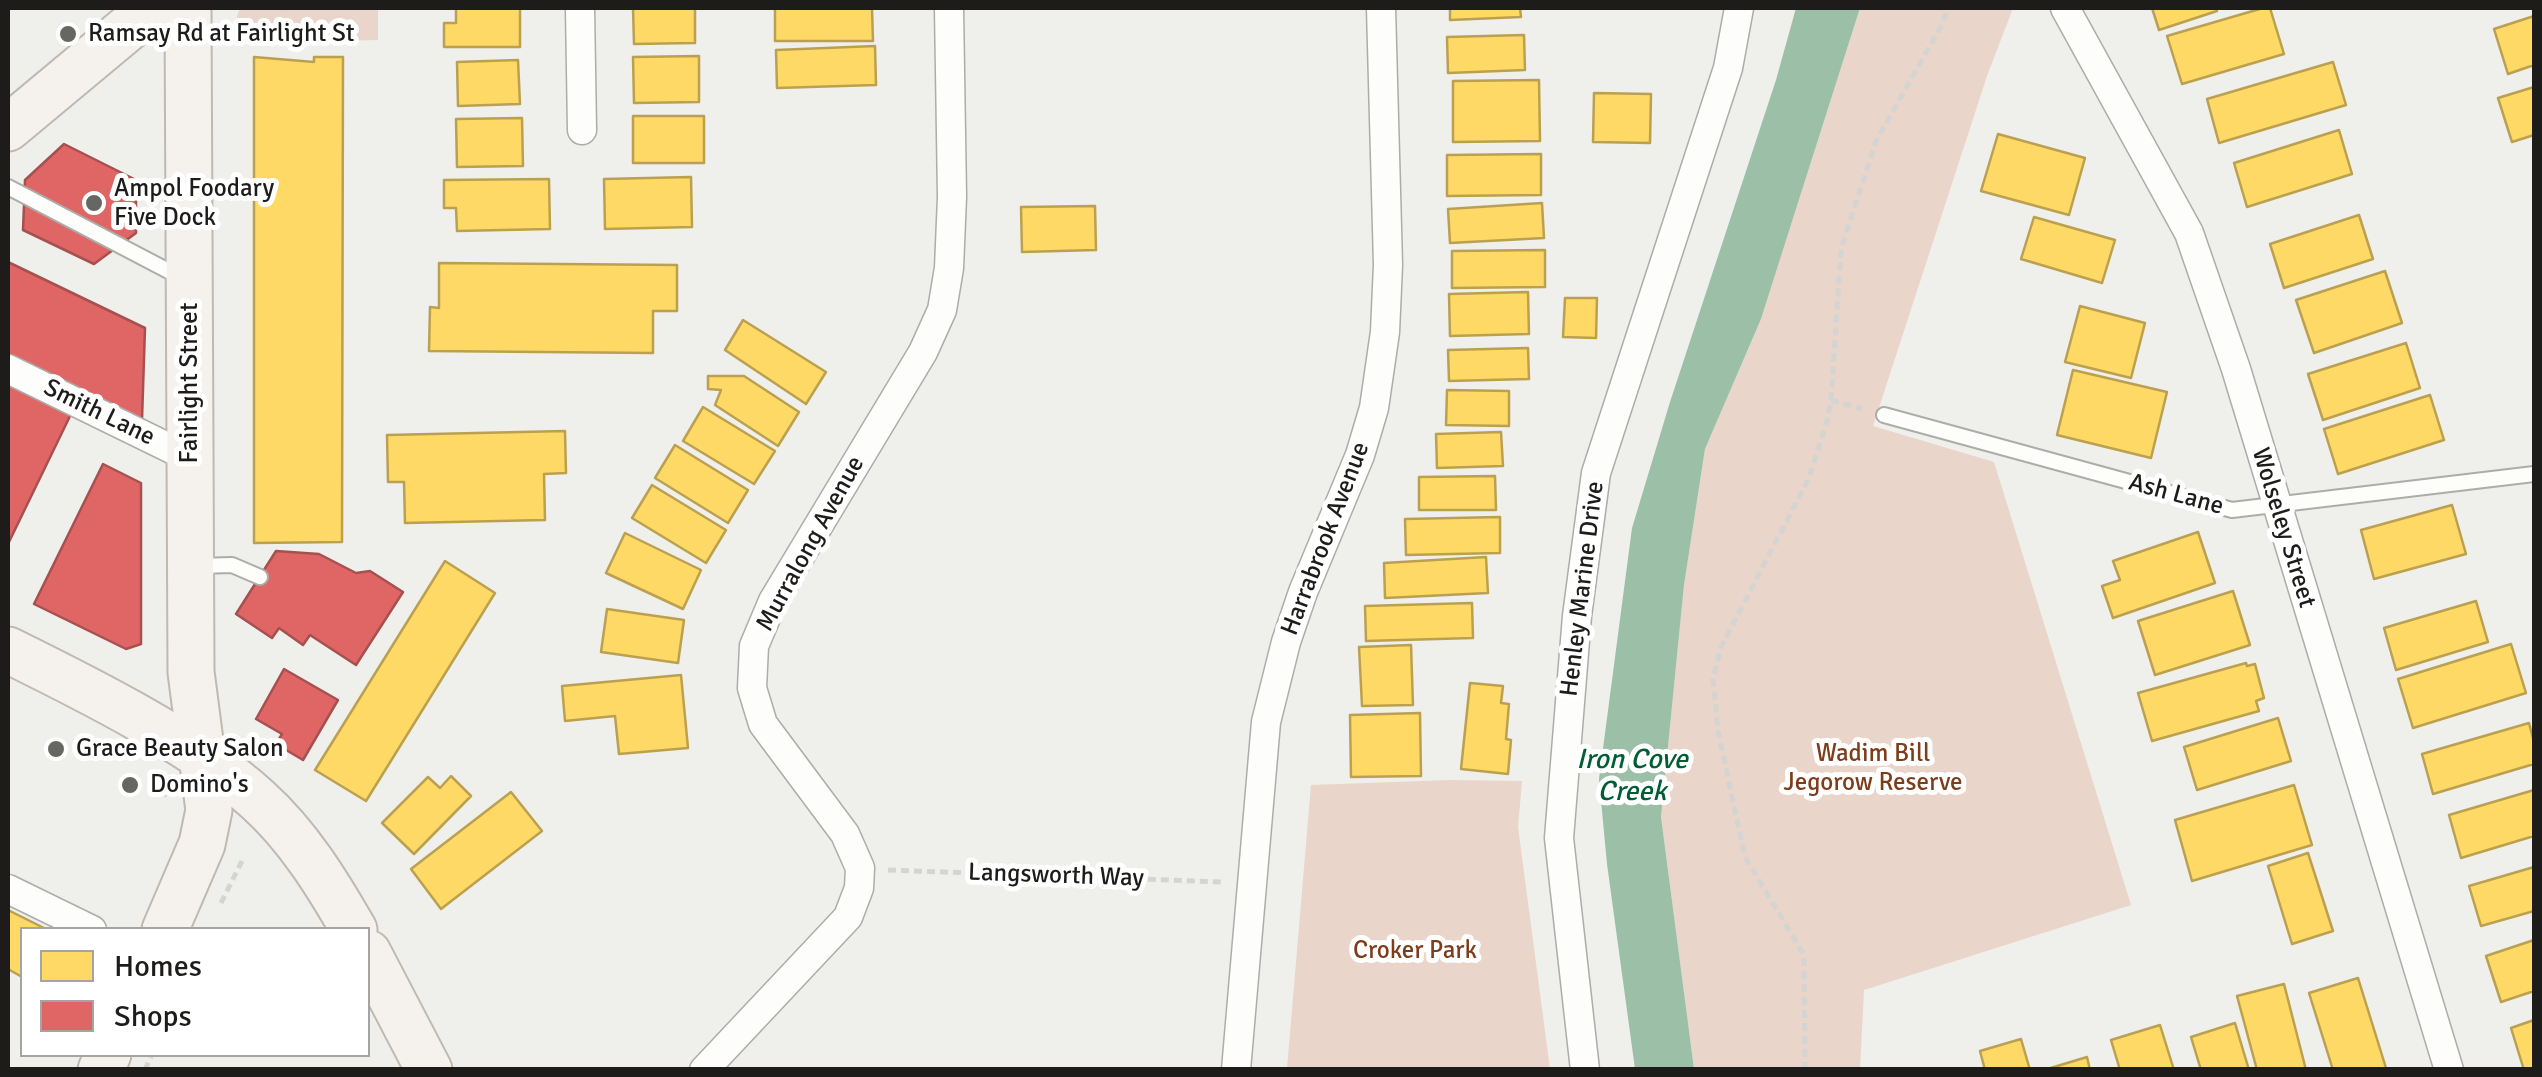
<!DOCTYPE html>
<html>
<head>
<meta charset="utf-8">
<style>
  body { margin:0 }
  #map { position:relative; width:2542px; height:1077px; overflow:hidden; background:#efefeb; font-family:Signika,sans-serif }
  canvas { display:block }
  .frame { position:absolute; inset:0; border:10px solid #1d1c1a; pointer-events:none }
  .legend { position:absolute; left:20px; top:927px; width:350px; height:130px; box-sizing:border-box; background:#fff; border:2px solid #a5a4a3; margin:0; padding:12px 18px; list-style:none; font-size:30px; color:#1d1c1a }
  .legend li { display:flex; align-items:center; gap:20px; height:50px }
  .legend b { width:50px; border:2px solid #a5a4a3 }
</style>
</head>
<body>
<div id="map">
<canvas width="2542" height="1077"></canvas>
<div class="frame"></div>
<ul class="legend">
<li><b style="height:28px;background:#ffd966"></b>Homes</li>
<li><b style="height:28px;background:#e06666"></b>Shops</li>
</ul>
</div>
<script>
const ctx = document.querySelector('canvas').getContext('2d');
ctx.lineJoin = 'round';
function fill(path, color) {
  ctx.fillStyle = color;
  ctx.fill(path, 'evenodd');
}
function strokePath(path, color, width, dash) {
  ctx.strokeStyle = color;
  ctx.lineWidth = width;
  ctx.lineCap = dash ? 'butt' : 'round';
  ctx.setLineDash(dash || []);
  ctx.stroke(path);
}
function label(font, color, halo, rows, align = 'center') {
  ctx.font = font + ' Signika,sans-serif';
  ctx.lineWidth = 10;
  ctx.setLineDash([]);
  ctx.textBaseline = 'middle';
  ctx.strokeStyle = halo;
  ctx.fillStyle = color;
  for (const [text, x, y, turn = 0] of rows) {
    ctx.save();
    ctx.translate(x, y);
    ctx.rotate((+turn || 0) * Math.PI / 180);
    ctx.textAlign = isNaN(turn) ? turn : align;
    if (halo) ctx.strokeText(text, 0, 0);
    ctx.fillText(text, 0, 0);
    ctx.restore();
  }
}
fill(new Path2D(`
  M240,8H378V40L237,43L235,22Z
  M1860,8H2013L1987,76L1873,426L1994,462L2131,905L1864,990L1860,1069L1694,1070L1661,817L1684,585L1705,449L1761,319Z
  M1450,780L1522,781L1518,827L1550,1069H1287L1311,785Z`), '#e9d5c9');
fill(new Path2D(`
  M1796,8H1860L1761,319L1705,449L1684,585L1661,817L1694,1069H1635L1607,864L1599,779L1632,528L1670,402L1776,80Z`), '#9cbfa8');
const homes = new Path2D(`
  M456,8H520V47H444V23H456Z
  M633,8H695V43L634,44Z
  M775,8H872L873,41H775Z
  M1450,8H1520L1521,17L1450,20Z
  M2152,8H2216L2217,11L2159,30Z
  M2263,8H2270L2284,54L2182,84L2167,36Z
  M2534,16V65L2508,74L2494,29Z
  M1524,35L1525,70L1448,73L1447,37Z
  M875,46L876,85L777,88L776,50Z
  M699,56V102L634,103L633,57Z
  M254,57L314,62V57H343L342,542L254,543Z
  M518,60L520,104L458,106L457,62Z
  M2333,62L2346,105L2219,143L2207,99Z
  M1539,80L1540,141L1453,142V81Z
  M2534,87V135L2512,142L2498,98Z
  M1594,93L1651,94L1650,143L1593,142Z
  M633,116H704V163H633Z
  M522,118L523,166L457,167L456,119Z
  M2339,130L2352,174L2247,207L2234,163Z
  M1998,134L2085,158L2069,215L1981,191Z
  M1541,154V195L1447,196V155Z
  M691,177L692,227L605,229L604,179Z
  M549,179L550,229L457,231L456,208H444V180Z
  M1542,203L1544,238L1450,243L1448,209Z
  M1095,206L1096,250L1022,252L1021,207Z
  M2359,215L2373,259L2284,288L2270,244Z
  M2034,217L2115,240L2102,283L2021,259Z
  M1545,250V287L1452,288V251Z
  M439,263L677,265V311H653V353L429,351L430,307L439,308Z
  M2385,271L2402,323L2314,353L2296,300Z
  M1528,292L1529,334L1450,336L1449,294Z
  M1565,298H1597L1596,338L1563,337Z
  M2080,306L2145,323L2131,378L2065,362Z
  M743,320L826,372L806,404L725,350Z
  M2406,343L2420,388L2323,420L2308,374Z
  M1528,348L1529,379L1449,381L1448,350Z
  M2073,370L2167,392L2151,458L2057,435Z
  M708,376H744L799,412L778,446L715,405L721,390L708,389Z
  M1447,390L1509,391V426L1446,425Z
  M2430,395L2444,440L2338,474L2324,429Z
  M703,407L775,451L754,484L683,441Z
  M565,431L566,473L544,474L545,520L405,523L404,482H388L387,435Z
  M1501,432L1503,466L1437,468L1436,434Z
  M675,445L748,490L728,523L655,478Z
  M1495,476L1496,510H1419V477Z
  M652,485L726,530L706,563L632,518Z
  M2452,505L2466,554L2374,579L2361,530Z
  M1500,517V553L1406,555L1405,519Z
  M2198,532L2215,583L2113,618L2102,586L2120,580L2113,561Z
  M625,533L701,570L683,609L606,573Z
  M1486,557L1488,593L1385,598L1384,563Z
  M445,561L495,593L366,801L315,770Z
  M2233,591L2250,645L2155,675L2138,621Z
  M2476,601L2488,642L2396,670L2384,628Z
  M1472,603L1473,638L1366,641L1365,606Z
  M607,609L684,620L678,663L601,652Z
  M2511,644L2526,693L2413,728L2398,679Z
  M1411,645L1413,705L1362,706L1359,647Z
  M2246,663L2247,666L2255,664L2264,698L2256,701L2259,711L2152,741L2138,693Z
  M681,675L688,748L619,754L615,716L565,721L562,686Z
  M1470,683L1503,686L1501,703L1509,704L1506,739L1511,740L1508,774L1461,769Z
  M1420,713L1421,776L1351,777L1350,715Z
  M2278,718L2291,761L2197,790L2184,747Z
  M2529,723L2534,742V764L2433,794L2422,754Z
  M451,776L471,796L414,854L382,823L428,777L440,788Z
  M2294,785L2312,845L2192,881L2175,820Z
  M2534,790V836L2461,858L2449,815Z
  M511,792L542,831L441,909L411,869Z
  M2308,853L2333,931L2292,944L2268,866Z
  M2534,867V911L2481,926L2469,886Z
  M8,910L48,930H22V977L8,969Z
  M2534,940V991L2501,1002L2486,956Z
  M2358,978L2386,1068L2333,1070L2309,993Z
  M2284,984L2306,1070H2257L2237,996Z
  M2534,1020V1068L2524,1070L2511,1028Z
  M2235,1023L2249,1070H2201L2191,1037Z
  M2160,1025L2174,1070H2120L2111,1040Z
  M2021,1039L2030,1070H1985L1980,1051Z
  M2087,1057L2090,1070H2044Z`);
fill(homes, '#ffd966');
strokePath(homes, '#bba04f', 2.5);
const shops = new Path2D(`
  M64,144L136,180V233L94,264L23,230L25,180Z
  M8,262L145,328L142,420L8,354Z
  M8,380L72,412L8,544Z
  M103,464L141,483V644L126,649L34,604Z
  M276,551L319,554L356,573L370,571L403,592L356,665L310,635L303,645L279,628L272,638L236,614Z
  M284,669L338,700L303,760L276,744L282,734L256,719Z`);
fill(shops, '#e06666');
strokePath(shops, '#a6504f', 2.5);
const service = new Path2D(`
  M8,187L180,277
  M1884,415L2232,510L2534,474
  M198,566L232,565L260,577`);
const minor = new Path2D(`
  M580,8L582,130
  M2065,8L2189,233L2236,369L2449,1070
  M8,369L190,458
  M8,889L92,930
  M704,1070L848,917L859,888L860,868L845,834L763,724L752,688L754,646L773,601L923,352L942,310L949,268L952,197L949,8
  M1236,1070L1266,722L1286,642L1303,592L1360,455L1374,408L1385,332L1388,265L1381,8
  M1585,1070L1559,838L1577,616L1596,473L1728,68L1739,8`);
const primary = new Path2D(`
  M8,128L152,8
  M8,650C85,688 196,743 258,800C298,836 327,883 354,930
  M165,930L202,844L209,810L191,672L188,8
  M368,953L429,1070
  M101,1070L108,1054`);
strokePath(service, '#acaca9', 18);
strokePath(minor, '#acaca9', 31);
strokePath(primary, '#bfb9b0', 49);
strokePath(new Path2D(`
  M280,8H283
  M1831,400L1862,409
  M149,775L167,796
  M888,870L1222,882
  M221,903L242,861
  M145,1070L152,1054
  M1805,1070L1804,955L1745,857L1718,731L1713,679L1721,647L1809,478L1827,421L1831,400L1841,249L1876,141L1941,26L1948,8`), '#d4d4d3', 5, [8, 5]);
strokePath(service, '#fdfdfc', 14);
strokePath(minor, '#fdfdfc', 28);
strokePath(primary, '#f5f2ed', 45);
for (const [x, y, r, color] of [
  [68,34,10,"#666663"],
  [94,203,10,"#666663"],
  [56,749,10,"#666663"],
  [130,785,10,"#666663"]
]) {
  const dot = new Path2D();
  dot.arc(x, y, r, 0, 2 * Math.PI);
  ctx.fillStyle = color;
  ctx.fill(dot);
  strokePath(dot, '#fff', 4);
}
label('25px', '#1d1c1a', '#fff', [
  ["Ramsay Rd at Fairlight St",88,34],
  ["Ampol Foodary",114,189],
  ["Five Dock",114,218],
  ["Grace Beauty Salon",76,749],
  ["Domino's",150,785]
], 'left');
label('25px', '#1d1c1a', '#fff', [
  ["Fairlight Street",190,383,-90],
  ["Smith Lane",99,413,26],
  ["Ash Lane",2176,495,15],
  ["Wolseley Street",2283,528,73],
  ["Harrabrook Avenue",1326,539,-69],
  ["Murralong Avenue",811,544,-61],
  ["Henley Marine Drive",1583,589,-83],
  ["Langsworth Way",1056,876,2]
]);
label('25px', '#7e3d1a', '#fff', [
  ["Wadim Bill",1873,754],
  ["Jegorow Reserve",1873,783],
  ["Croker Park",1415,951]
]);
label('italic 28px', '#015d34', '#fff', [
  ["Iron Cove",1632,761],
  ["Creek",1632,793]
]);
</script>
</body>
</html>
